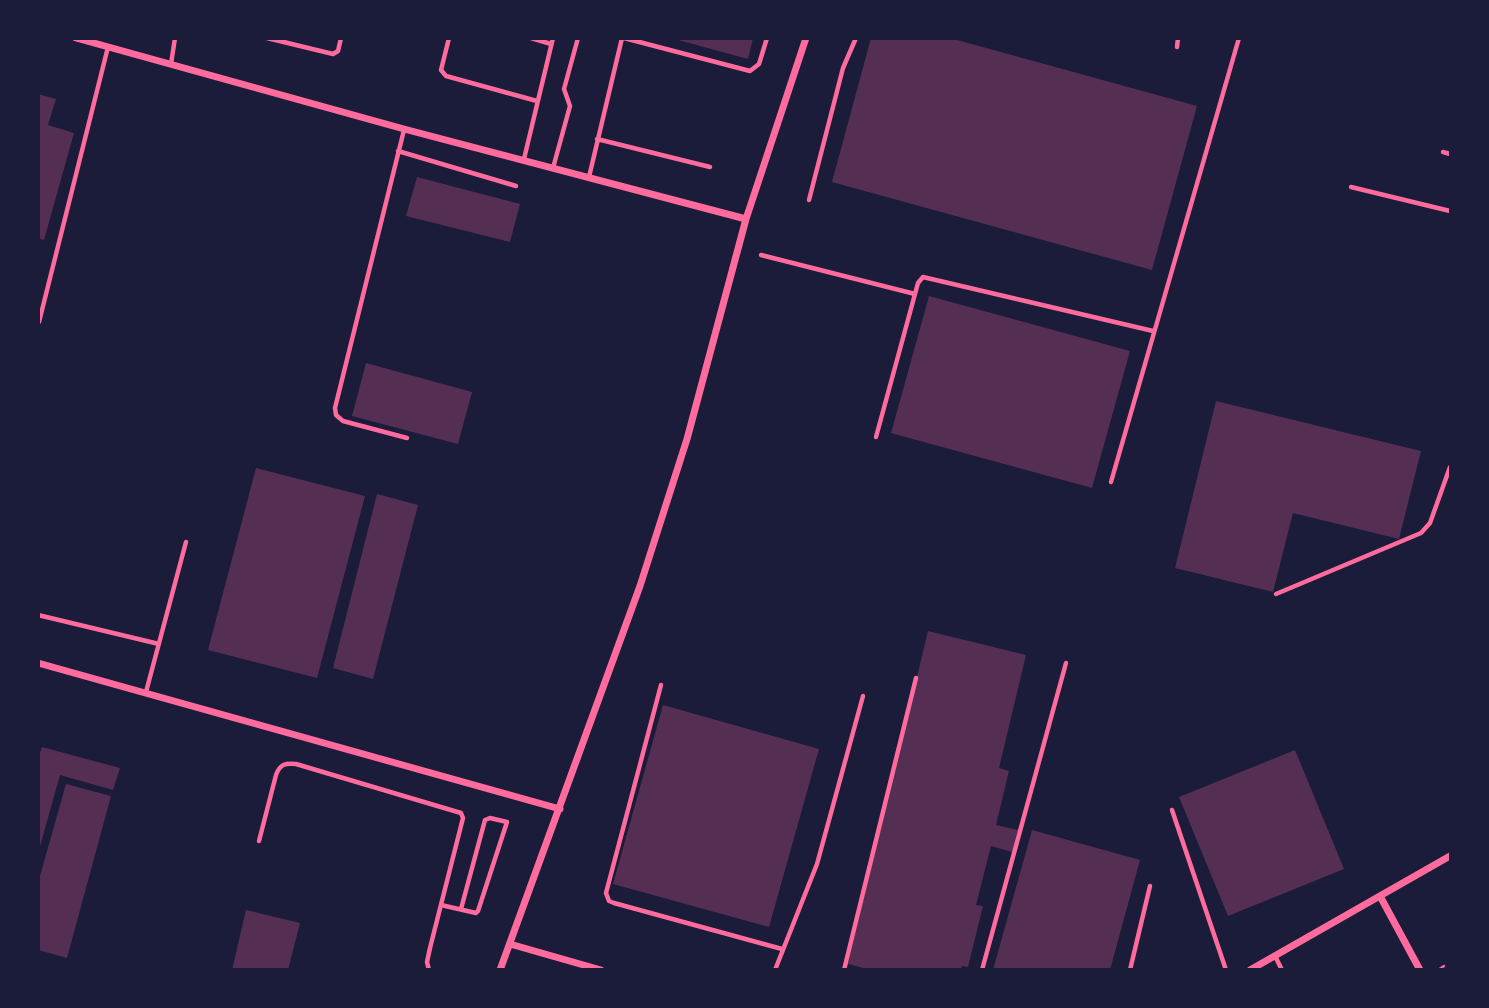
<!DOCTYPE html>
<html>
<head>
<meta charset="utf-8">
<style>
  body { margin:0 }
  #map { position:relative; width:1489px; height:1008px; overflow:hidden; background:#1b1b3a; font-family:"Varela Round",sans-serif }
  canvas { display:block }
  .frame { position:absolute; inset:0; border:40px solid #1b1b3a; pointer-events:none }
</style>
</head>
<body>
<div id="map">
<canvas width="1489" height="1008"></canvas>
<div class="frame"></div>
</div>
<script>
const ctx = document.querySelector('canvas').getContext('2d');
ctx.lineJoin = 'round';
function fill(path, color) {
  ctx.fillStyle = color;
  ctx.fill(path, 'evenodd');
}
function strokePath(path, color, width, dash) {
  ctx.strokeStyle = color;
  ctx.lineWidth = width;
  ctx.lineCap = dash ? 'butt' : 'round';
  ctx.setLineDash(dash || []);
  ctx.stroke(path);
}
fill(new Path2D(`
  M671,38H753L748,59Z
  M871,38H950L1197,106L1152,270L832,182Z
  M38,94L56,99L48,125L74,133L44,240L38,238Z
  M417,177L520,204L510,242L406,216Z
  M929,296L1130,351L1092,488L891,433Z
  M366,363L472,392L458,444L352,416Z
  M1216,401L1421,451L1399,539L1293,513L1273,592L1175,568Z
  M256,468L365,496L317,678L208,650Z
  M377,494L418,505L373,679L333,668Z
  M928,631L1026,655L999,768L1009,771L996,825L1018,830L1012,852L991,846L976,905L983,906L968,967L962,966L961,970H871L848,964Z
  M663,705L819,749L769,927L613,884Z
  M42,747L120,768L113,790L60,775L39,850L38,759Z
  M1295,750L1344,869L1228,916L1179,797Z
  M66,784L111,796L67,958L38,950V883Z
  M1032,830L1140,860L1110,970H993Z
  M246,910L300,923L288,970H232Z`), '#542f53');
strokePath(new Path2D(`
  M1438,970L1444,966`), '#ff6b9d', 2.5);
strokePath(new Path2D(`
  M267,38L333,54L338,51L341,38
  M449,38L441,70L446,76L537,101
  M531,38L551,44
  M624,38L750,71L759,64L767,38
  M1177,47L1178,38
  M171,64L175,38
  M404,130L335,408L336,415L343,421L407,438
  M597,139L710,167
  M398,151L516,186
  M1443,152L1450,154
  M524,159L553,38
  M553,168L570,106L564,89L578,38
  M589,177L622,38
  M1351,187L1450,211
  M809,200L843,68L856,38
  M761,255L915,294
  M39,322L108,47
  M876,437L918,283L923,277L1153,331
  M1111,482L1239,38
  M1276,594L1421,533L1430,523L1450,467
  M38,615L159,644
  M661,685L606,893L609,901L614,903L782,949
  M146,692L186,542
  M1172,810L1226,970
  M259,841L276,775C280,764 285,763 296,764L461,813L463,818L430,948L427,962L429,970
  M441,905L476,913L478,911L507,822L490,818L485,820L461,909
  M1275,956L1282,970
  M775,970L817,864L863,696
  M844,970L916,678
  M982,970L1066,663
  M1130,970L1150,886`), '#ff6b9d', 4.5);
strokePath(new Path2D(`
  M76,38L404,129L746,219
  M38,663L560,809
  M1380,896L1420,970
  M510,944L601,970
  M500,970L640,586L687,439L746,219L806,38
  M1250,970L1450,856`), '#ff6b9d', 7);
</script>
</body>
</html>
